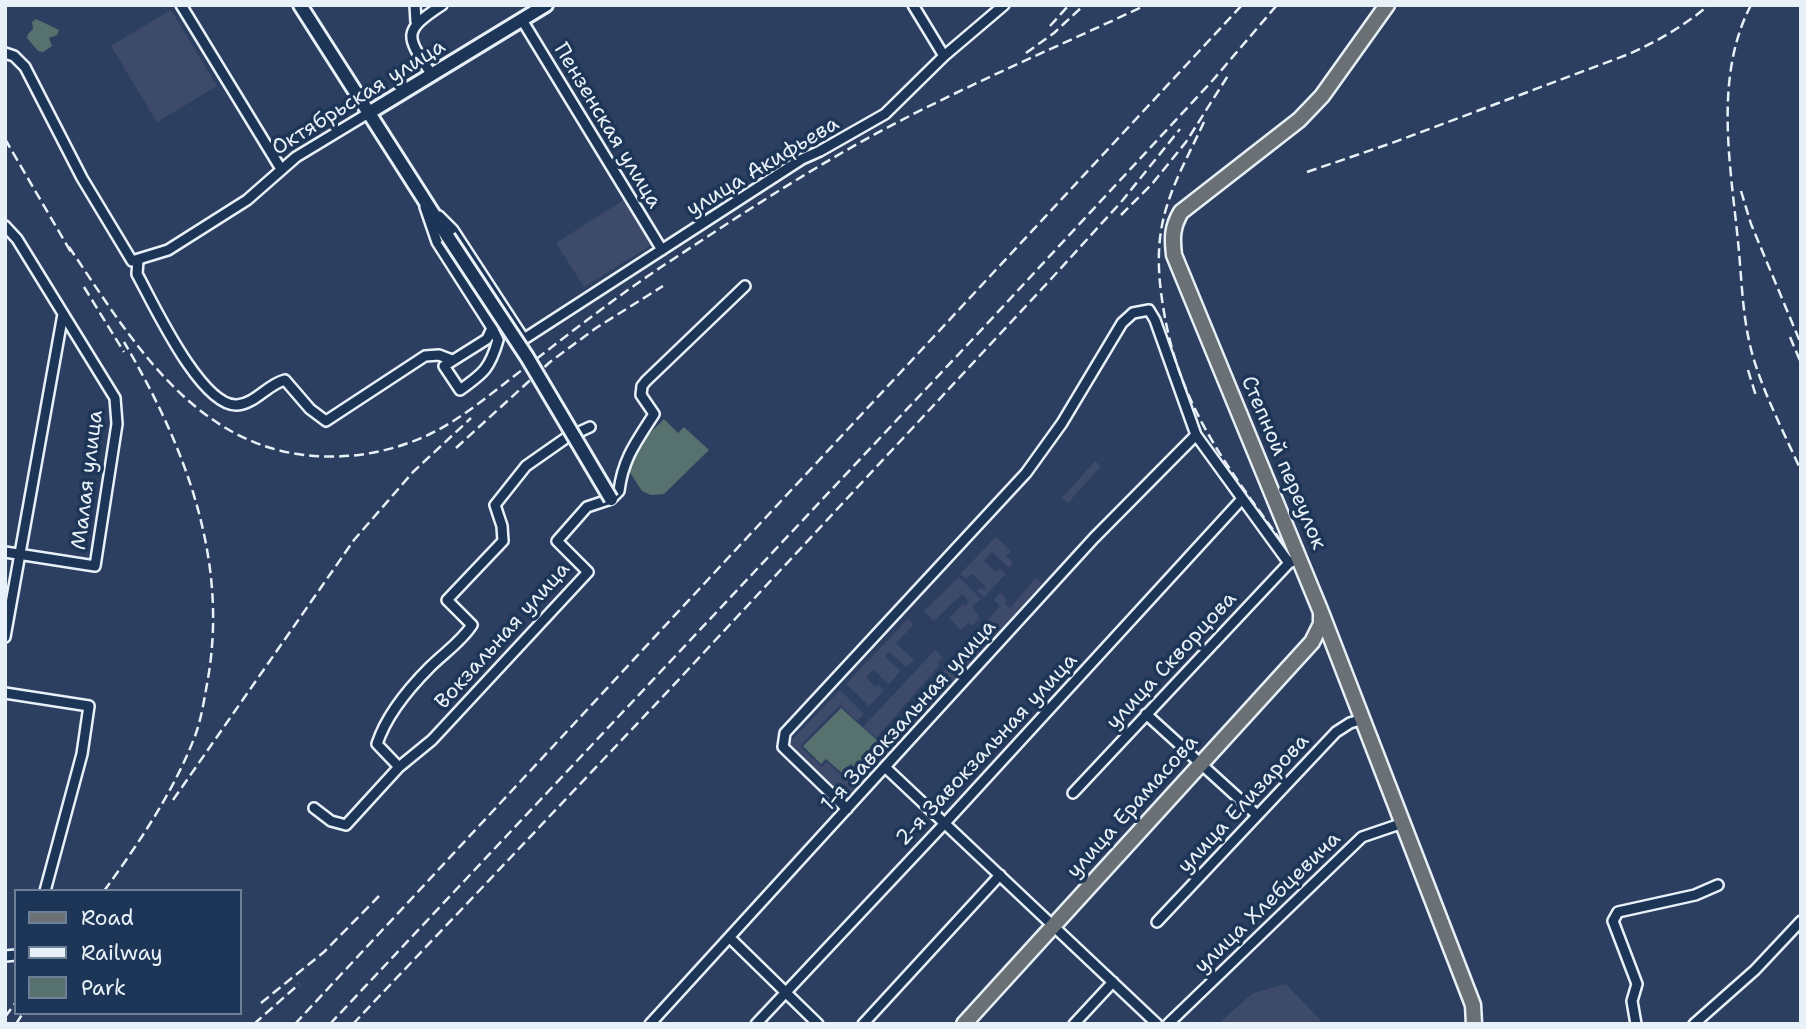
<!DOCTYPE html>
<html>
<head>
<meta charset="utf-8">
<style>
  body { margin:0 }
  #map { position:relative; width:1806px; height:1029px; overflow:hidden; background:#2c3f60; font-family:"Shantell Sans",sans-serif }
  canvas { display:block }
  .frame { position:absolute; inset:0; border:7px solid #e8f1f8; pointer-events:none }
  .legend { position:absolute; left:14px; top:889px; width:228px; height:126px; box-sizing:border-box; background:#1d3557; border:2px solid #6e8097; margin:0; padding:9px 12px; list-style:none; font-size:21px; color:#e8f1f8 }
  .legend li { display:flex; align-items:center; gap:14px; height:35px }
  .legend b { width:35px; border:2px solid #6e8097 }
</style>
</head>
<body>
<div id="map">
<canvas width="1806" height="1029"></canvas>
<div class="frame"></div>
<ul class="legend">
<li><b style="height:9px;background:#6a7074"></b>Road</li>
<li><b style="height:9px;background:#e8f1f8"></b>Railway</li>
<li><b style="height:19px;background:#56716e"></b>Park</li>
</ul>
</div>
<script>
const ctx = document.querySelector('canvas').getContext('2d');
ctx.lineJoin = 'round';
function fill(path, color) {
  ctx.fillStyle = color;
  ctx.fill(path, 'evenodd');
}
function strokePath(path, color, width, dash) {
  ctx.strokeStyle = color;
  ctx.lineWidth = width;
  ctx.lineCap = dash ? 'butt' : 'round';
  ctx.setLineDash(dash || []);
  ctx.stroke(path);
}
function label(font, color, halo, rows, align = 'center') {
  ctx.font = font + ' "Shantell Sans",sans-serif';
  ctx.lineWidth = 7;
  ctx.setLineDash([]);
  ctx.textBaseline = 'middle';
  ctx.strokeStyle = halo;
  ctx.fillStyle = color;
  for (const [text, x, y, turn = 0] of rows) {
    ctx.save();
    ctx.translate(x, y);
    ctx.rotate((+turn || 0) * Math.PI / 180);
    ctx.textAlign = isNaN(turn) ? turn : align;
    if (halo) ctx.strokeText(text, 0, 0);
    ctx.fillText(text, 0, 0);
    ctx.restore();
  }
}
fill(new Path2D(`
  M171,10L217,86L157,122L111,46Z
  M625,199L653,244L584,287L556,243Z
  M1095,461L1101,466L1068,503L1062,498Z
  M996,537L1011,551L1006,556L1013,563L1009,568L992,552L984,561L996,572L1000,569L1006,574L984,597L977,591L981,587L984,590L986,587L972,574L966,579L960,574Z
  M959,577L981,599L972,607L980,618L972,626L968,623L961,630L949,618L963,604L965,606L969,602L962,594L934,621L924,611Z
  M1036,578L1042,583L888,759L848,801L788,744L840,690L864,714L857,721L840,705L800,746L822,767L827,762L842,776L851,767L860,775L884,750L879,745L1000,606L994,600L1001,592L1007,601L1005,604L1010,608Z
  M908,619L914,624L896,643L914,660L906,667L889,652L885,656L901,671L889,684L873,670L866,677L875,687L878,685L884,690L869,706L846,684Z
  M935,650L943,658L938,663L939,666L876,738L863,727Z
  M1286,984L1324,1024H1218L1253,993Z`), '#3e4a6a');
fill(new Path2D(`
  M36,19L59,30L57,35L49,38L52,46L43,52L38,51L27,38L28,34L33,29L32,22Z
  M664,419L678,433L684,427L709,450L664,494L651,495L642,491L627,468L641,442Z
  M841,708L879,742L876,745L881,750L860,772L851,764L842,773L826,759L821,764L803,746Z`), '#56716e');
const street = new Path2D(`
  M181,5L281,169
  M415,5L416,22
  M913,5L944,56
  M522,20L662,250
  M5,53L14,56L25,67L82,178L132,261L168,250L247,200L296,157L367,114
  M432,75C406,36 401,32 442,5
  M425,207L437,242L492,328L487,339L444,366L460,390C484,373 490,368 498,340L492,328L504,317
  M439,216L453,230L524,339L802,159L820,151L885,114L944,56L1004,5
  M5,226L17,239L115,398L117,424L95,566L5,552
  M138,260L137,274C153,303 201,407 237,405C255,404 268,384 285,380L310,409L326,421L425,356L439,355L452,360
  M5,637L63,314
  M5,693L89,706L82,754L45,891
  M1146,714L1257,815
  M399,767L377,744C386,716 409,688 430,667C444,653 461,642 472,625L447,600L503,541L502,526L495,505L526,466L566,438L590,427
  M886,768L1157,1024
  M1073,793L1289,563L1293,561
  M314,808L331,821L346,825L399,767L432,740L588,572L557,541L587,507L611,499L619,491C623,458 637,441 654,414L641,395L642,386L646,381L745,286
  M847,809L783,747L785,733L1026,473L1062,423L1122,323L1133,313L1149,310L1155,320L1196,435L1289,563
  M1157,922L1336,732L1350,723L1363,719
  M730,938L818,1024
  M5,956L16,955
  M650,1024L1094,538L1196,435
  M756,1024L945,823L1242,499
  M863,1024L1000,875
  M1074,1024L1113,982
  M1168,1024L1362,837L1403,823
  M1636,1024L1632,1001L1637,984L1613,921L1618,912L1695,895L1718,885
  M1694,1024L1755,970L1801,921`);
const secondary = new Path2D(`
  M300,5L448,237
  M367,114L546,5`);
const primary = new Path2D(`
  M1387,5L1322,96L1299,120L1181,212C1172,227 1172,238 1174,255L1321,612L1473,1005L1474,1024
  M964,1024L1312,642L1321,624V613`);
strokePath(street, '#e8f1f8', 14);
strokePath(secondary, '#e8f1f8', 18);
strokePath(primary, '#e8f1f8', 19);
strokePath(street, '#1d3557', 9);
strokePath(secondary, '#1d3557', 12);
strokePath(primary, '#6a7074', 14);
strokePath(new Path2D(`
  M1751,5C1712,80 1732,172 1739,252C1742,286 1743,320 1752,353C1763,393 1784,432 1801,471
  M1050,26L1069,5
  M1026,53L1054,33L1084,5
  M1204,122C1188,157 1167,192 1161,231C1157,256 1159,281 1163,306C1178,404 1225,464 1282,542
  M5,139L72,254
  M1307,172L1392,143L1629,54C1658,41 1684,26 1709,5
  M1741,191L1751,224L1801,344
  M1121,215L1152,184L1186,142L1229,74
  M69,247C128,334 189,441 304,455C347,460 390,453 430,434C465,417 495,390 526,367C575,329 625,290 678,256C737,217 797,178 859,143C952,91 1051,50 1146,5
  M84,287L124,352
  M1790,337L1801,363
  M1748,370L1756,396
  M456,448L550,362L596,328L663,286
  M173,800L354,540L413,472L471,418
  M104,891C139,843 174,791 195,736C201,720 204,701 207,684C230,561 185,446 124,342
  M261,1003L324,952L379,896
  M5,1017L16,1002
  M16,1024L23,1013
  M254,1024L299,984
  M295,1024L1242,5
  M330,1024L970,342L1213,80L1277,5
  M353,1024L670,689L1051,279L1122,201L1180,129`), '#e8f1f8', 2.5, [10, 5]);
const secondaryBridge = new Path2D(`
  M448,237L527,357L611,499`);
strokePath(secondaryBridge, '#e8f1f8', 18, []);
strokePath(secondaryBridge, '#1d3557', 12);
label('21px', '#e8f1f8', '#1d3557', [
  ["Октябрьская улица",359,98,-32],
  ["Пензенская улица",607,126,59],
  ["улица Акифьева",763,167,-31],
  ["Степной переулок",1283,463,67],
  ["Малая улица",88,480,-83],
  ["Вокзальная улица",503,636,-48],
  ["улица Скворцова",1172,661,-47],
  ["1-я Завокзальная улица",909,716,-48],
  ["2-я Завокзальная улица",987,750,-47],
  ["улица Елизарова",1244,804,-47],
  ["улица Ерамасова",1133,807,-48],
  ["улица Хлебцевича",1268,903,-44]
]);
</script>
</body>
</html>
